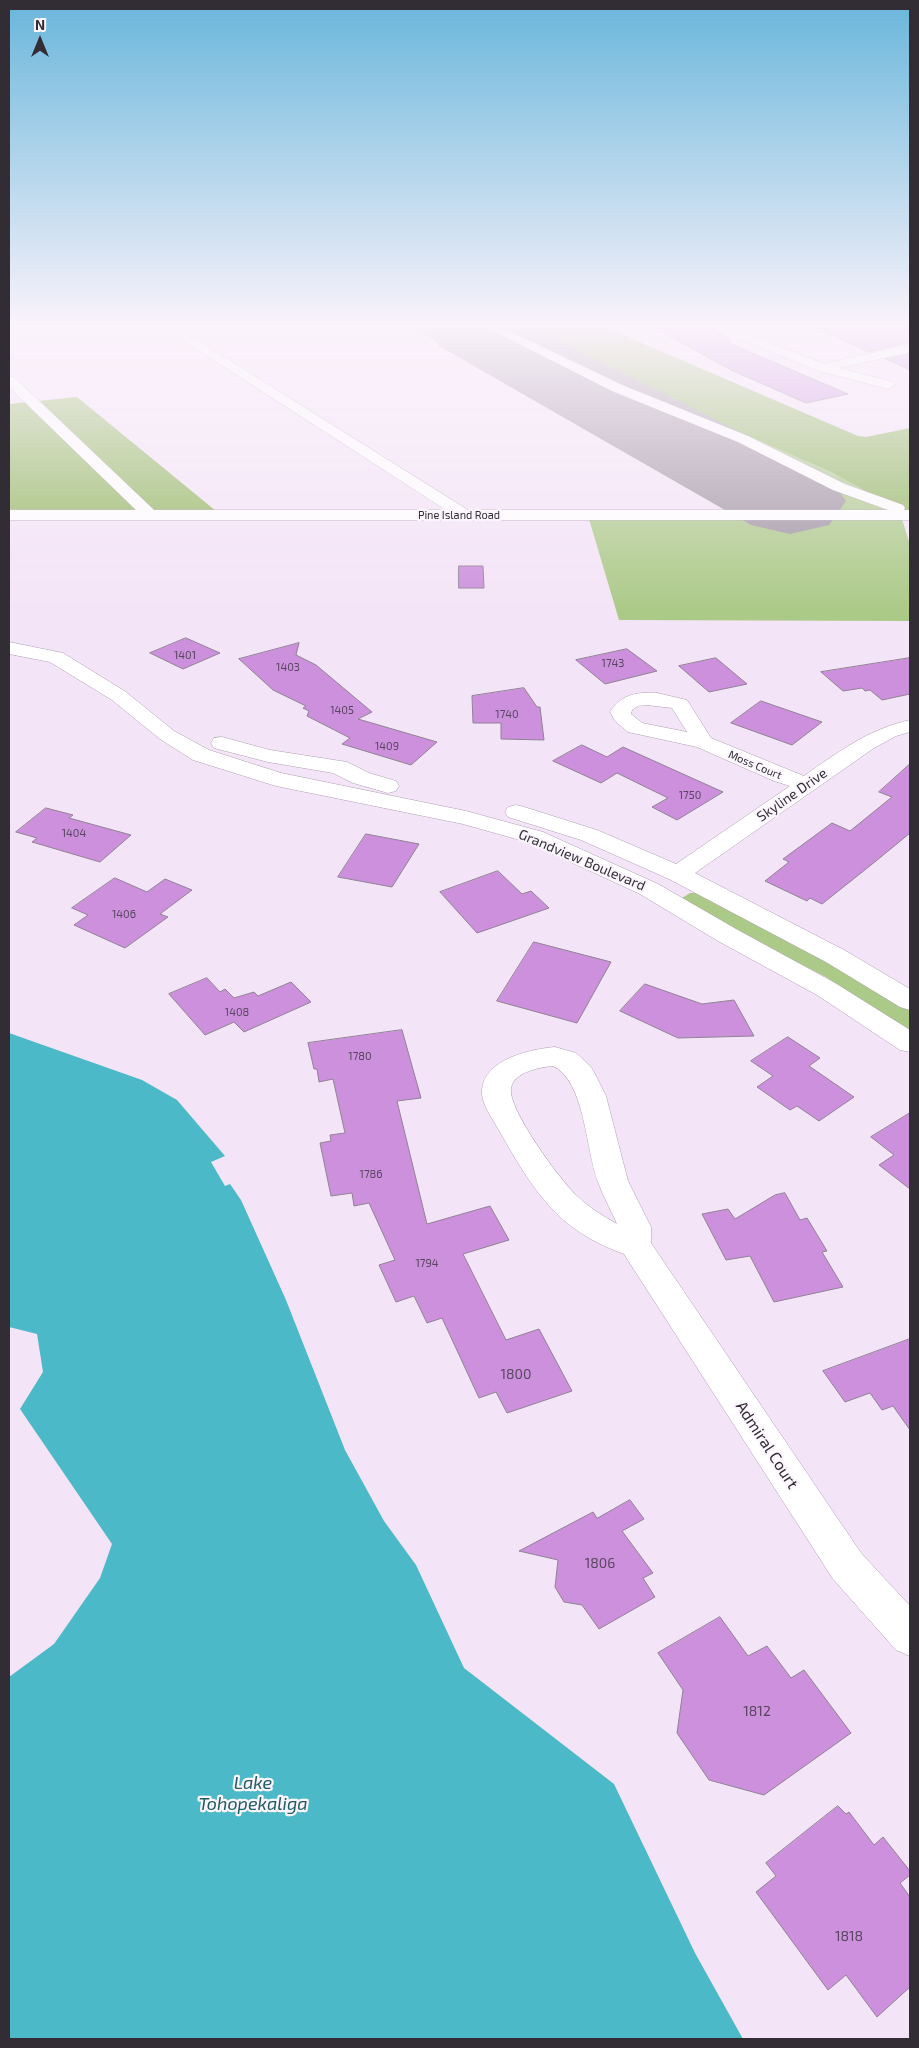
<!DOCTYPE html>
<html>
<head>
<meta charset="utf-8">
<style>
  body { margin:0 }
  #map { position:relative; width:919px; height:2048px; overflow:hidden; background:#f4e4f7; font-family:"Exo 2",sans-serif }
  canvas { display:block }
  .frame { position:absolute; inset:0; border:10px solid #322d34; pointer-events:none }
  .north { position:absolute; left:15px; top:15px; width:50px; height:50px; -webkit-text-stroke:4px #fbf5fd; paint-order:stroke; rotate:0deg; font-size:14px; font-weight:700; line-height:20px; text-align:center; color:#322d34 }
  .north::after { content:''; display:block; margin:auto; width:18px; height:22px; background:#322d34; clip-path:polygon(50% 0,100% 100%,50% 72%,0 100%) }
</style>
</head>
<body>
<div id="map">
<canvas width="919" height="2048"></canvas>
<div class="frame"></div>
<div class="north">N</div>
</div>
<script>
const ctx = document.querySelector('canvas').getContext('2d');
ctx.lineJoin = 'round';
function fill(path, color) {
  ctx.fillStyle = color;
  ctx.fill(path, 'evenodd');
}
function strokePath(path, color, width, dash) {
  ctx.strokeStyle = color;
  ctx.lineWidth = width;
  ctx.lineCap = dash ? 'butt' : 'round';
  ctx.setLineDash(dash || []);
  ctx.stroke(path);
}
function label(font, color, halo, rows, align = 'center') {
  ctx.font = font + ' "Exo 2",sans-serif';
  ctx.lineWidth = 4.5;
  ctx.setLineDash([]);
  ctx.textBaseline = 'middle';
  ctx.strokeStyle = halo;
  ctx.fillStyle = color;
  for (const [text, x, y, turn = 0] of rows) {
    ctx.save();
    ctx.translate(x, y);
    ctx.rotate((+turn || 0) * Math.PI / 180);
    ctx.textAlign = isNaN(turn) ? turn : align;
    if (halo) ctx.strokeText(text, 0, 0);
    ctx.fillText(text, 0, 0);
    ctx.restore();
  }
}
fill(new Path2D(`
  M412,328H498L831,472L901,511L752,512Z
  M589,519H902L910,545V621L619,620Z
  M690,893H700L853,975L910,1010V1031L824,976L761,944L682,898Z`), '#abc987');
fill(new Path2D(`
  M498,328H607L858,436L866,437L910,428V511H901L831,472Z
  M77,397L216,511H9V404Z`), '#8fb55b');
fill(new Path2D(`
  M9,1033L142,1080L177,1100L225,1156L211,1162L225,1186L230,1184L241,1200L286,1300L345,1450L384,1521L416,1565L464,1668L614,1784L695,1953L743,2039H9V1677L54,1644L100,1578L112,1544L20,1409L43,1372L37,1334L9,1327Z`), '#4cb9c8');
fill(new Path2D(`
  M427,328H534L829,477L846,501L829,525L790,534L751,525L439,346Z`), '#9e92a0');
const building = new Path2D(`
  M655,328H715L718,333L728,337L729,343L848,394L806,403L731,370Z
  M816,328H910V342L869,352Z
  M910,354V370L886,359Z
  M459,566H483L484,588H459Z
  M186,638L220,653L183,669L150,653Z
  M299,643L296,655L316,665L372,712L358,719L437,742L411,765L342,744L350,738L307,716L309,711L303,708L306,706L273,690L239,659Z
  M627,649L657,671L605,684L576,660Z
  M716,658L747,684L709,692L679,666Z
  M910,658V694L882,700L870,690L865,691L862,688L843,691L821,672Z
  M524,688L537,707H540L544,740L501,739V723H473L472,696Z
  M761,701L822,722L792,745L731,723Z
  M582,745L607,757L623,747L723,792L677,820L652,807L668,798L617,773L601,783L553,761Z
  M910,764V833L876,861L822,904L810,898L807,901L765,881L789,862L783,859L832,823L850,831L892,797L879,792Z
  M46,808L73,815L69,818L131,835L100,862L32,842L37,838L16,832Z
  M366,834L419,844L392,887L338,877Z
  M498,871L522,894L531,891L549,908L477,933L440,892Z
  M115,878L147,892L165,879L192,890L160,914L168,917L125,948L74,925L88,915L72,908Z
  M534,942L611,962L577,1023L497,1001Z
  M207,978L220,992L225,989L234,998L254,992L258,996L291,982L311,1002L244,1032L234,1022L205,1035L169,994Z
  M645,984L702,1004L734,1000L754,1036L678,1038L620,1011Z
  M402,1030L421,1098L397,1101L427,1224L490,1206L509,1240L463,1254L506,1340L539,1329L572,1391L507,1413L496,1392L479,1398L442,1318L427,1323L414,1296L396,1302L379,1265L395,1260L369,1203L354,1206L352,1193L331,1196L320,1143L331,1141L330,1135L345,1133L333,1079L319,1082L317,1069H314L308,1043Z
  M788,1037L820,1058L809,1066L854,1097L819,1121L797,1106L790,1110L757,1087L773,1076L751,1061Z
  M910,1113V1189L879,1165L894,1155L871,1137Z
  M785,1193L800,1220L807,1218L827,1251L822,1252L843,1287L774,1302L750,1256L726,1260L702,1214L728,1209L735,1219L775,1195Z
  M910,1339V1430L893,1406L882,1410L870,1393L845,1402L823,1371Z
  M630,1500L644,1519L622,1531L653,1573L643,1578L655,1597L599,1629L582,1605L564,1602L555,1587L558,1560L519,1551L593,1512L597,1518Z
  M720,1617L748,1656L767,1646L791,1678L804,1670L851,1733L764,1795L709,1780L677,1733L683,1690L658,1653Z
  M838,1806L846,1814L849,1812L874,1845L883,1837L910,1871V1875L900,1883L910,1897V1987L877,2017L846,1975L828,1990L756,1892L776,1876L766,1863Z`);
fill(building, '#cc90dd');
strokePath(building, '#908294', 1);
const minor = new Path2D(`
  M164,328H178L468,510H888L833,490L738,442L612,391L488,328H503L622,385L748,436L845,484L903,505L905,508L904,510H910V520H9V510H136L9,387V376L14,377L154,510H446Z
  M717,328H733L824,364L910,344V352L839,368L893,382L895,385L888,389L819,371L719,331Z
  M9,642L63,653L126,692L174,731L209,750L281,773L466,811L543,832L658,884L736,929L835,983L910,1030V1052L900,1050L817,995L718,941L640,894L527,842L463,824L276,786L193,760L160,739L112,700L50,662L9,654Z
  M657,693L687,700L711,738L804,776C838,752 869,729 910,720V732L896,736L874,748L695,873L844,950L910,989V1010L900,1007L826,962L669,879L581,840L508,817L505,812L508,807L516,805L524,807L597,830L676,864L790,786L774,781L697,747L628,732L615,721L610,712C622,694 636,692 657,693ZM647,705L672,708L687,732L642,723L631,714L632,710L638,706Z
  M222,737L270,750L347,762L369,773L396,781L399,786L396,791L388,793L353,783L333,773L268,762L214,748L211,743L214,738Z
  M555,1047L576,1053L591,1067L595,1074L606,1096L628,1181L651,1227V1243L861,1553L910,1606V1656L896,1650L833,1579L624,1254C557,1230 533,1190 500,1132C493,1119 481,1105 482,1090C484,1059 531,1049 555,1047ZM553,1066C585,1080 586,1151 598,1182C603,1196 611,1210 617,1224C603,1216 588,1207 576,1195C560,1180 507,1108 511,1088C514,1072 540,1067 553,1066Z`);
strokePath(minor, '#aea0b2', 1);
fill(minor, '#fff');
const sky = ctx.createLinearGradient(0, 0, 0, 614);
sky.addColorStop(0, '#69b6db');
sky.addColorStop(0.53, '#faf3fb');
sky.addColorStop(1, '#faf3fb00');
ctx.fillStyle = sky;
ctx.fillRect(0, 0, 919, 614);
label('11px', '#322d34', '#fbf5fd', [
  ["Pine Island Road",459,515],
  ["Moss Court",755,765,23]
]);
label('11px', '#58465e', null, [
  ["1401",185,655],
  ["1743",613,663],
  ["1403",288,667],
  ["1405",342,710],
  ["1740",507,714],
  ["1409",387,746],
  ["1750",690,795],
  ["1404",74,833],
  ["1406",124,914],
  ["1408",237,1012],
  ["1780",360,1056],
  ["1786",371,1174],
  ["1794",427,1263]
]);
label('14px', '#322d34', '#fbf5fd', [
  ["Skyline Drive",792,795,-35],
  ["Grandview Boulevard",582,860,23]
]);
label('14px', '#58465e', null, [
  ["1800",516,1374],
  ["1806",600,1563],
  ["1812",757,1711],
  ["1818",849,1936]
]);
label('16px', '#322d34', '#fbf5fd', [
  ["Admiral Court",767,1445,57]
]);
label('italic 18px', '#1d5a62', '#fbf5fd', [
  ["Lake",253,1783],
  ["Tohopekaliga",253,1804]
]);
</script>
</body>
</html>
